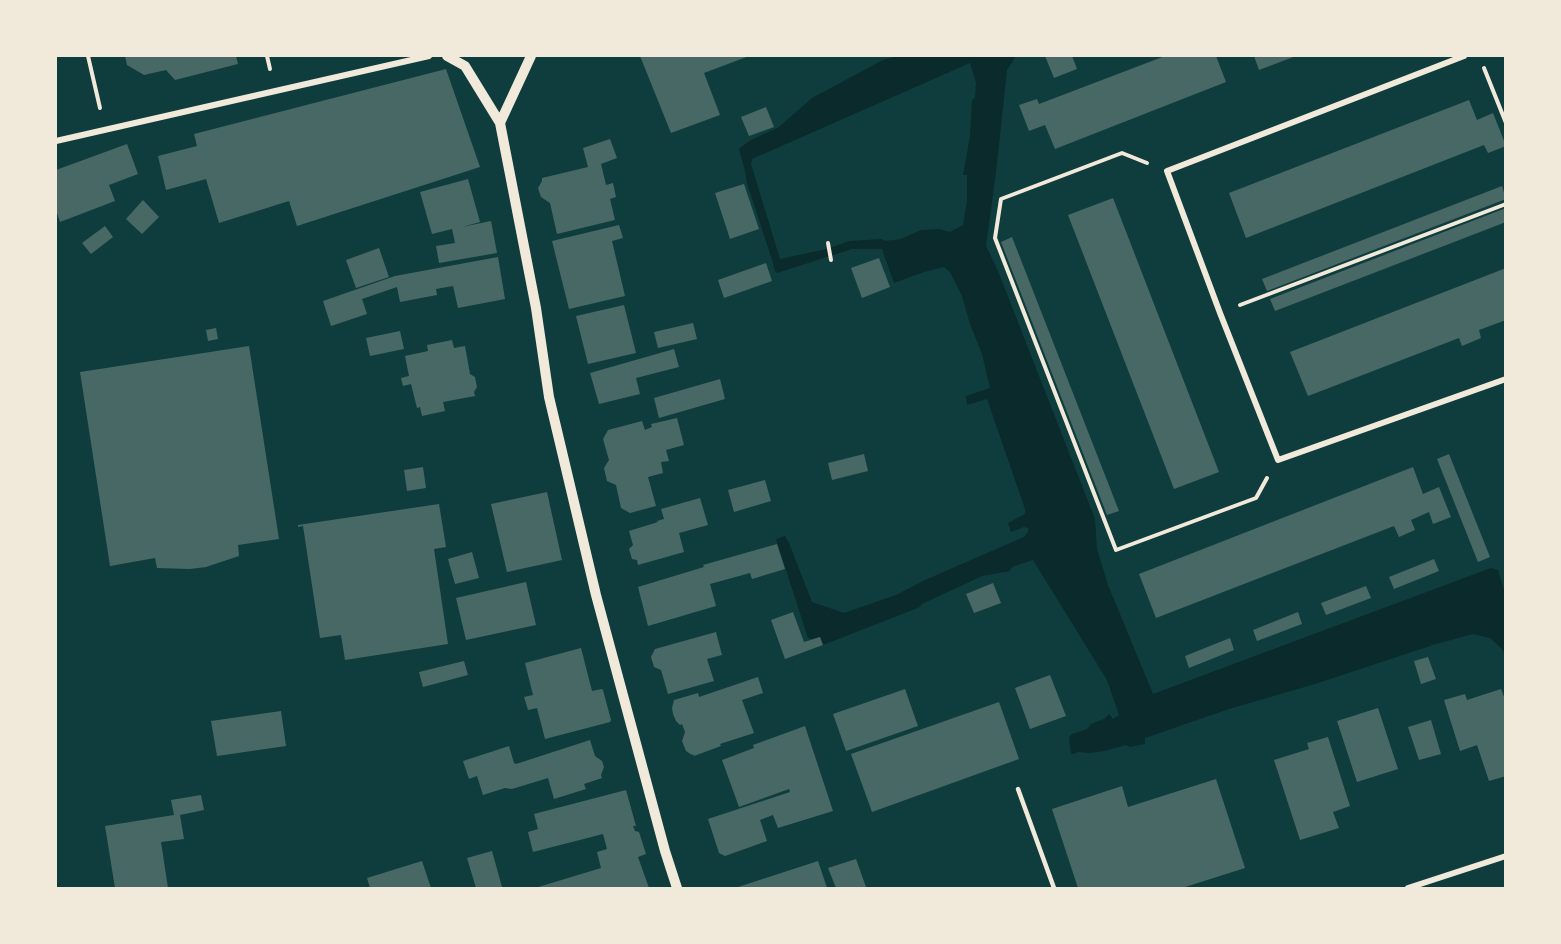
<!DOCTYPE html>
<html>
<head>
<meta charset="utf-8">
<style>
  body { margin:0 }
  #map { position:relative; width:1561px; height:944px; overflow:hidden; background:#0f3d3e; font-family:"Space Grotesk",sans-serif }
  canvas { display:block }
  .frame { position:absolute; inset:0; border:57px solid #f1e9da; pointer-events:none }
</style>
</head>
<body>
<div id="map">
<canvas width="1561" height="944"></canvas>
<div class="frame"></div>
</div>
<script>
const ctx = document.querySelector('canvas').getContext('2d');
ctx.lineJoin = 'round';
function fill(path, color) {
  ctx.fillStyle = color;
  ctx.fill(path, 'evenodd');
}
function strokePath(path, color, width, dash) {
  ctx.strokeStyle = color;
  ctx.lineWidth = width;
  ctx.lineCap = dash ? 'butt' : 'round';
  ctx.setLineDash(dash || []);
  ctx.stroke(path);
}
fill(new Path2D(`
  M898,56H1016L1007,70L996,172L986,246L998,271L1095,519L1097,549L1108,585L1153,694L1491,568L1498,570L1505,593V659L1503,650L1490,638L1473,634L1436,644L1315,684L1229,709L1145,738V744L1130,747L1126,745L1104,751L1090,753L1079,752L1074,754H1071L1069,737L1072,734L1087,729L1091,724L1104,719L1109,714L1113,719L1119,715L1107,680L1033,560L1012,567L1010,571L982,576L922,604L920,607L823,645L820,637L812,639L808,638L776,539L785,536L789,543L812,602L844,613L896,595L925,580L1024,537L1028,532V528L1024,527L1011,532L1008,523L1025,514V509L987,399L967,405L966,396L990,388L982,354L970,324L962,296L950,272L944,267L924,272L894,283L882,249H852L777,273L775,271L773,263L747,183L745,171L739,149L749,141L779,127L812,98L883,60ZM970,63L976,83L975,98L972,100L970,136L963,175H967V201L963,225L950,232L939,229L921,230L901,239L885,241L882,239L849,241L827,249L780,259L751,164L752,159Z`), '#0a2a2b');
fill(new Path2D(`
  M125,56H236L238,64L175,80L166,70L144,75L127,65Z
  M640,56H749L704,73L720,115L671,133Z
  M1045,56H1072L1077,69L1054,78Z
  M1165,56H1216L1226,82L1055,149L1045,125L1029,131L1019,105L1037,99L1039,104Z
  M1254,56H1296L1259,70Z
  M446,69L480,167L297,226L289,201L219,223L206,179L166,190L158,156L197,146L194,134Z
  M1469,100L1477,120L1493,113L1506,146L1488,153L1484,145L1246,238L1229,193Z
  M766,107L774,127L749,136L741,117Z
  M610,139L617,158L601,164L606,185L613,183L616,197L610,199L615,220L557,234L550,203L541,197L538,188L542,181V178L588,167L583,148Z
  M127,144L138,174L109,185L115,201L60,222L56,210V170Z
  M468,179L480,222L462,227L491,221L497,253L439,263L436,246L455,243L452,229L432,234L420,192Z
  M744,184L759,229L730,239L715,193Z
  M1502,186L1506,199L1267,291L1262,279Z
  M1113,198L1219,472L1174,489L1068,215Z
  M143,200L159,217L142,234L126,219Z
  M1506,208V222L1275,311L1270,299Z
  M619,225L623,238L612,241L625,296L569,309L552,241Z
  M105,226L113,237L91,254L82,243Z
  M1012,237L1119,511L1107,515L1001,242Z
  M379,248L389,277L356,288L346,260Z
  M498,257L505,299L458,308L453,286L436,289L437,295L400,302L397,287L362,299L367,314L331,326L323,301L395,276Z
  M879,258L890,287L862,298L851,268Z
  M766,263L772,281L724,298L718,280Z
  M1506,268V320L1479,330L1481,338L1462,346L1459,338L1308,396L1290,352Z
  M624,305L636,353L588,364L576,316Z
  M693,323L697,339L658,348L654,332Z
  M216,328L218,339L208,341L206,330Z
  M400,331L404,349L370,356L366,338Z
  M452,340L454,348L465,346L470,374L475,377L477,387L474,392L475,396L443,402L445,411L422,416L420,407L417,408L411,384L403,386L401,378L409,376L405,356L428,351L427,345Z
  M249,346L279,539L238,545L239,556L206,567L190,569L157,568L155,558L110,566L80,372Z
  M674,349L679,367L636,378L640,394L599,404L590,373Z
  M720,379L725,399L659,418L654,398Z
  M677,418L684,445L666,450L669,461L661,462L663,473L648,477L656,506L630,513L621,508L616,485L607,481L604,468L609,460L603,439L608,430L642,421L645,430L652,427L651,424Z
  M864,454L868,471L832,480L828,463Z
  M1449,454L1490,557L1478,562L1437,459Z
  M423,467L426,488L407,491L404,470Z
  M1413,467L1423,494L1439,487L1451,517L1433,524L1429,512L1411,520L1415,530L1399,537L1394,526L1156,618L1139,574Z
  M765,480L771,501L734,512L728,490Z
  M547,492L562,560L507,572L491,504Z
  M700,498L708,525L679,533L684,552L638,565L637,560L632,559L629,549L633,545L629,531L658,522L657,521L664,519L661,509Z
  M439,504L446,547L434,549L448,644L345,660L341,635L320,638L303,526L298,527V525Z
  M777,544L785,569L752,579L750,573L710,584L716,606L648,626L638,587L704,567L703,565Z
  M472,552L479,578L455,584L448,559Z
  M1434,559L1439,571L1394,589L1389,577Z
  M526,582L536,625L466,640L456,598Z
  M993,583L1001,603L974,613L966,594Z
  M1366,586L1371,598L1326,615L1321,603Z
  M793,612L804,642L820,637L823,645L785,659L771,620Z
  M1298,612L1302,624L1257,641L1253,630Z
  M716,632L722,655L707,659L714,681L668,694L661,670L654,667L651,657L655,649Z
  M1230,638L1234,650L1189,668L1185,656Z
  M581,648L592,691L602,689L603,690L611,720L610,722L545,739L537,708L528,710L524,697L533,695L525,663Z
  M1428,657L1436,679L1421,684L1414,661Z
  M464,661L468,675L423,687L419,672Z
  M1050,675L1066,716L1030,729L1015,688Z
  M758,677L763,693L742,700L754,733L720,744L721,746L694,756L693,754L692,755L686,751L682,741L685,732L682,724L680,725L676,721L673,714L672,708L674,700L698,693L699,697Z
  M905,689L918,726L846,751L833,714Z
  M1501,689L1506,702V776L1489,781L1477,745L1460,751L1444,700L1465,694L1467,700Z
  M999,702L1019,759L872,812L851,754Z
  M1378,708L1398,769L1357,782L1337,721Z
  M281,711L286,746L217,756L211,721Z
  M1431,720L1441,754L1419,760L1408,727Z
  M805,726L833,811L778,828L773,815L760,820L767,841L725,856L719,853L708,819L790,792L789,789L739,807L722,760L754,748L753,745Z
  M1328,737L1350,806L1333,812L1339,828L1300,840L1274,760L1309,749L1307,743Z
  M590,740L595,756L602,761L604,767L601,775L602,778L584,784L586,789L554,799L548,778L512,789L505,788L483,795L477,776L469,779L463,761L509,746L514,763L516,764Z
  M1216,779L1245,868L1182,888H1078L1052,809L1122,786L1128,807Z
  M626,790L636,826H633L635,831L639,832L646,854L638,857L649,888H535L601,868L597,852L607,849L603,834L533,852L528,832L538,829L534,814Z
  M201,795L204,810L180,815L184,839L161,842L168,888H115L105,826L174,815L171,800Z
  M492,851L502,887L497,888H476L467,858Z
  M856,859L866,887L860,888H836L828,868Z
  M422,861L431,888H370L367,878Z
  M818,861L827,888H735Z`), '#486865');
strokePath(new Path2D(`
  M88,56L100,108
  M267,56L270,69
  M1484,68L1506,123
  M1147,163L1122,153L1001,199L995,238L1116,550L1256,498L1267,478
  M828,243L831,260
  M1240,305L1506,204`), '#f1e9da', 4);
strokePath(new Path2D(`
  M1018,789L1054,888`), '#f1e9da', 4.5);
strokePath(new Path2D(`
  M1464,56L1167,171L1220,313L1278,460L1506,379
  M56,141L429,56
  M1408,888L1506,856`), '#f1e9da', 6);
strokePath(new Path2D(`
  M447,56L465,66L500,123L536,308L549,397L596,595L665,851L677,888
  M500,123L531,56`), '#f1e9da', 10);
</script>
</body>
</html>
